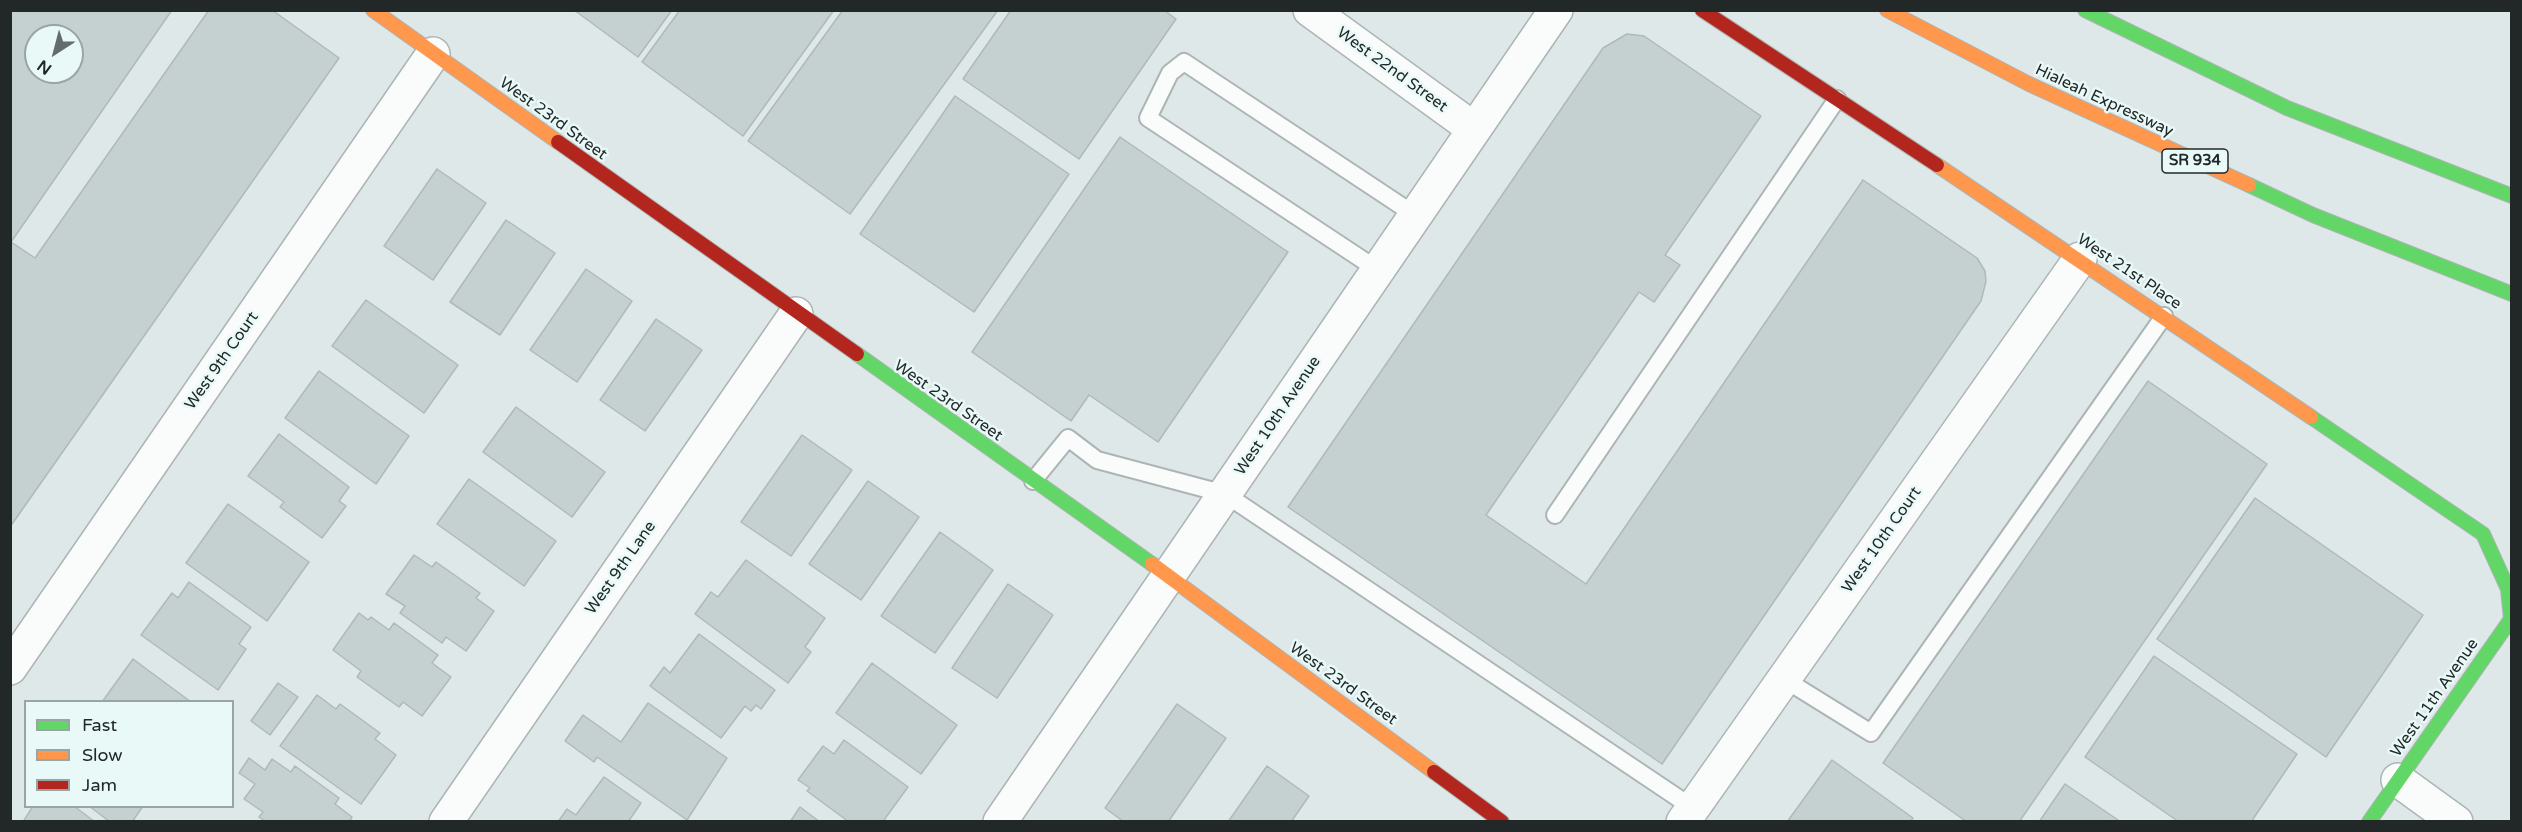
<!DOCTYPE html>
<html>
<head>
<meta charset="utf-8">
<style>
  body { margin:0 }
  #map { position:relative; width:2522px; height:832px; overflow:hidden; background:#dee8e8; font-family:"Varela Round",sans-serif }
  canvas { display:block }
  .frame { position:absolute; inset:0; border:12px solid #222828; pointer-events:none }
  .legend { position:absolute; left:24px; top:700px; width:210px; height:108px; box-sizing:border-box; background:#e8f9f8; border:2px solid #99a5a5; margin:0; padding:8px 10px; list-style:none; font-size:18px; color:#222828 }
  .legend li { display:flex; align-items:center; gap:12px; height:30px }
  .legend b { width:30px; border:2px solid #99a5a5 }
  .north { position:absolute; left:24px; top:24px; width:60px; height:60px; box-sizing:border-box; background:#e8f9f8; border:2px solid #99a5a5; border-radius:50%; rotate:216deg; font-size:16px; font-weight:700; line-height:24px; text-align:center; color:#222828 }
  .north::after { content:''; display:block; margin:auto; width:21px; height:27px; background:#646b6b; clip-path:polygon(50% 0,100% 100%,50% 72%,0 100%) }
</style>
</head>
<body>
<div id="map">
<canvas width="2522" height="832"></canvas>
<div class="frame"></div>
<ul class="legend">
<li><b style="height:8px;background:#63d668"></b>Fast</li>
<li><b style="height:8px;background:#ff974d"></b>Slow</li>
<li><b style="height:8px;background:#b3261e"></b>Jam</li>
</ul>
<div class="north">N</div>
</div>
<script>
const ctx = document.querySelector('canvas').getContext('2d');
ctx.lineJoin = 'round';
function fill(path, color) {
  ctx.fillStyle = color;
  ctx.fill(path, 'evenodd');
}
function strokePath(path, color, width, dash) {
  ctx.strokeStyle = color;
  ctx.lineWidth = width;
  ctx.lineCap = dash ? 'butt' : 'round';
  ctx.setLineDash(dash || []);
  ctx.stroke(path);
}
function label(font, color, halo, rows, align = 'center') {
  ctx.font = font + ' "Varela Round",sans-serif';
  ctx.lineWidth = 5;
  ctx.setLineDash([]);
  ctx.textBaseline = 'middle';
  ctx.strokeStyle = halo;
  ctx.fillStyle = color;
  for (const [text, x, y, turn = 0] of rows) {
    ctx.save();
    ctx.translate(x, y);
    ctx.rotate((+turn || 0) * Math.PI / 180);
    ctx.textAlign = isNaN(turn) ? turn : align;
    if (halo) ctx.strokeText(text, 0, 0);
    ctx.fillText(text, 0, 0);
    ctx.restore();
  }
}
const building = new Path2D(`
  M10,10H172L11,242L35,258L209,10H272L339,58L10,527ZM36,36H72V72H36Z
  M574,10H672L638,57Z
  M680,10H834L743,136L642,62Z
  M843,10H998L850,214L748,141Z
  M1011,10H1164L1176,19L1079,159L963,79Z
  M1627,34L1644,36L1761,116L1665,255L1680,265L1654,302L1639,292L1486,515L1586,584L1863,180L1977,258L1985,271L1986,281L1981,301L1662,764L1288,507L1603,48Z
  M955,96L1069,174L974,312L860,234Z
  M1120,137L1288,252L1158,442L1089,395L1071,421L972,352Z
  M437,169L486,203L433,280L384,246Z
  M506,220L555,253L500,335L450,302Z
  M586,269L632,301L577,382L530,350Z
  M366,300L458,365L424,413L332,346Z
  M656,319L702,350L645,431L600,400Z
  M319,371L409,436L376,484L285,418Z
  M2148,381L2267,464L2019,822H1967L1883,763Z
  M516,407L605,472L572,517L483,452Z
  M279,434L349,487L339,501L346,506L322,538L280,507L284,502L248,476Z
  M802,435L852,470L791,556L741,522Z
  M469,479L556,541L524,586L437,524Z
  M868,481L919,517L861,600L809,564Z
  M2255,498L2423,615L2326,757L2157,639Z
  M228,504L309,562L267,621L186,563Z
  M940,532L993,570L935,653L881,616Z
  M414,555L432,567L436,562L480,593L476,598L494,611L466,651L446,637L442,643L400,613L405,606L386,594Z
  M746,560L825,618L805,647L811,652L788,683L695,614L711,592L718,597Z
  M189,582L251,627L239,644L246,649L218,690L141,635L172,593L178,598Z
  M1008,584L1053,615L997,698L952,668Z
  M359,613L368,620L371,617L389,630L394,623L438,655L432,663L451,677L422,716L403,702L399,707L357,677L361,671L333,650Z
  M699,634L775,690L761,709L756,705L751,711L745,706L721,738L650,686L664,667L670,673Z
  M2154,656L2297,754L2251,822H2179L2085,757Z
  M133,659L191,702H102Z
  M872,663L957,725L921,774L836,713Z
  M278,683L298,697L270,735L251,721Z
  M317,695L336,709L340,704L380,733L375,739L396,755L361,804L280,746Z
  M648,703L727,758L687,820L597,757L594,762L565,741L583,715L621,742Z
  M1177,704L1226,738L1168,822H1124L1105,808Z
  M844,740L908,787L884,820L887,822H849L807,791L810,788L798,780L823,746L834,754Z
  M249,758L265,770L272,759L291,772L295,766L339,798L335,804L352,817L349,822H266L259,817L263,812L244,799L255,784L239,773Z
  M1832,760L1913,818L1910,822H1787Z
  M1267,766L1309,796L1291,822H1228Z
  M604,777L641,803L628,822H558L567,809L576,815Z
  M2065,784L2121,822H2039Z
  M33,806H74L95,822H23Z
  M89,806H143L132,822H110Z
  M800,807L820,822H790Z`);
fill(building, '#c5d1d1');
strokePath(building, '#b1b8b8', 1.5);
const lane = new Path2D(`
  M1378,270L1148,118L1170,73L1184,62L1415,215
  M1033,481L1068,438L1097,460L1225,494L1693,808
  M1555,515L1837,99
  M1784,679L1871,733L2164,316`);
const street = new Path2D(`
  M1310,10L1474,129
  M10,668L433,54
  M2398,780L2456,822
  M446,822L796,314
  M1000,822L1556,10
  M1683,822L2080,259`);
const fast = new Path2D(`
  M2085,10L2287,108L2512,196
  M2249,185L2313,215L2512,294
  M857,354L1152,564
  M2311,417L2483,534L2508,589L2511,619L2369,822`);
const slow = new Path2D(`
  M373,10L558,142
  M1887,10L2029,84L2249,185
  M1937,165L2311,417
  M1152,564L1434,772`);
const jam = new Path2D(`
  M1702,10L1937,165
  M558,142L857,354
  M1434,772L1502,822`);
strokePath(lane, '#adb4b4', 20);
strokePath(street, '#adb4b4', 36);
strokePath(fast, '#adb4b4', 16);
strokePath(slow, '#adb4b4', 16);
strokePath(jam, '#adb4b4', 16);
strokePath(lane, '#fafcfc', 16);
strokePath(street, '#fafcfc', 33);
strokePath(fast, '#63d668', 14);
strokePath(slow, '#ff974d', 14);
strokePath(jam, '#b3261e', 14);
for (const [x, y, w] of [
  [2195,161,66]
]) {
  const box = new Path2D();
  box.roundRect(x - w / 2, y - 12, w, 24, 4.5);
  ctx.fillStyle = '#e8f9f8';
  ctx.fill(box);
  strokePath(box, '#222828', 1.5);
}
label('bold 15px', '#222828', null, [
  ["SR 934",2195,161]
]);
label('16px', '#222828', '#e8f9f8', [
  ["West 22nd Street",1392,70,36],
  ["Hialeah Expressway",2104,101,25],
  ["West 23rd Street",553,119,36],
  ["West 21st Place",2129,272,34],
  ["West 9th Court",222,361,-55],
  ["West 23rd Street",948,401,35],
  ["West 10th Avenue",1278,416,-56],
  ["West 10th Court",1882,540,-55],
  ["West 9th Lane",621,568,-55],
  ["West 23rd Street",1343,684,36],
  ["West 11th Avenue",2435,698,-55]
]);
</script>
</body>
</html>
